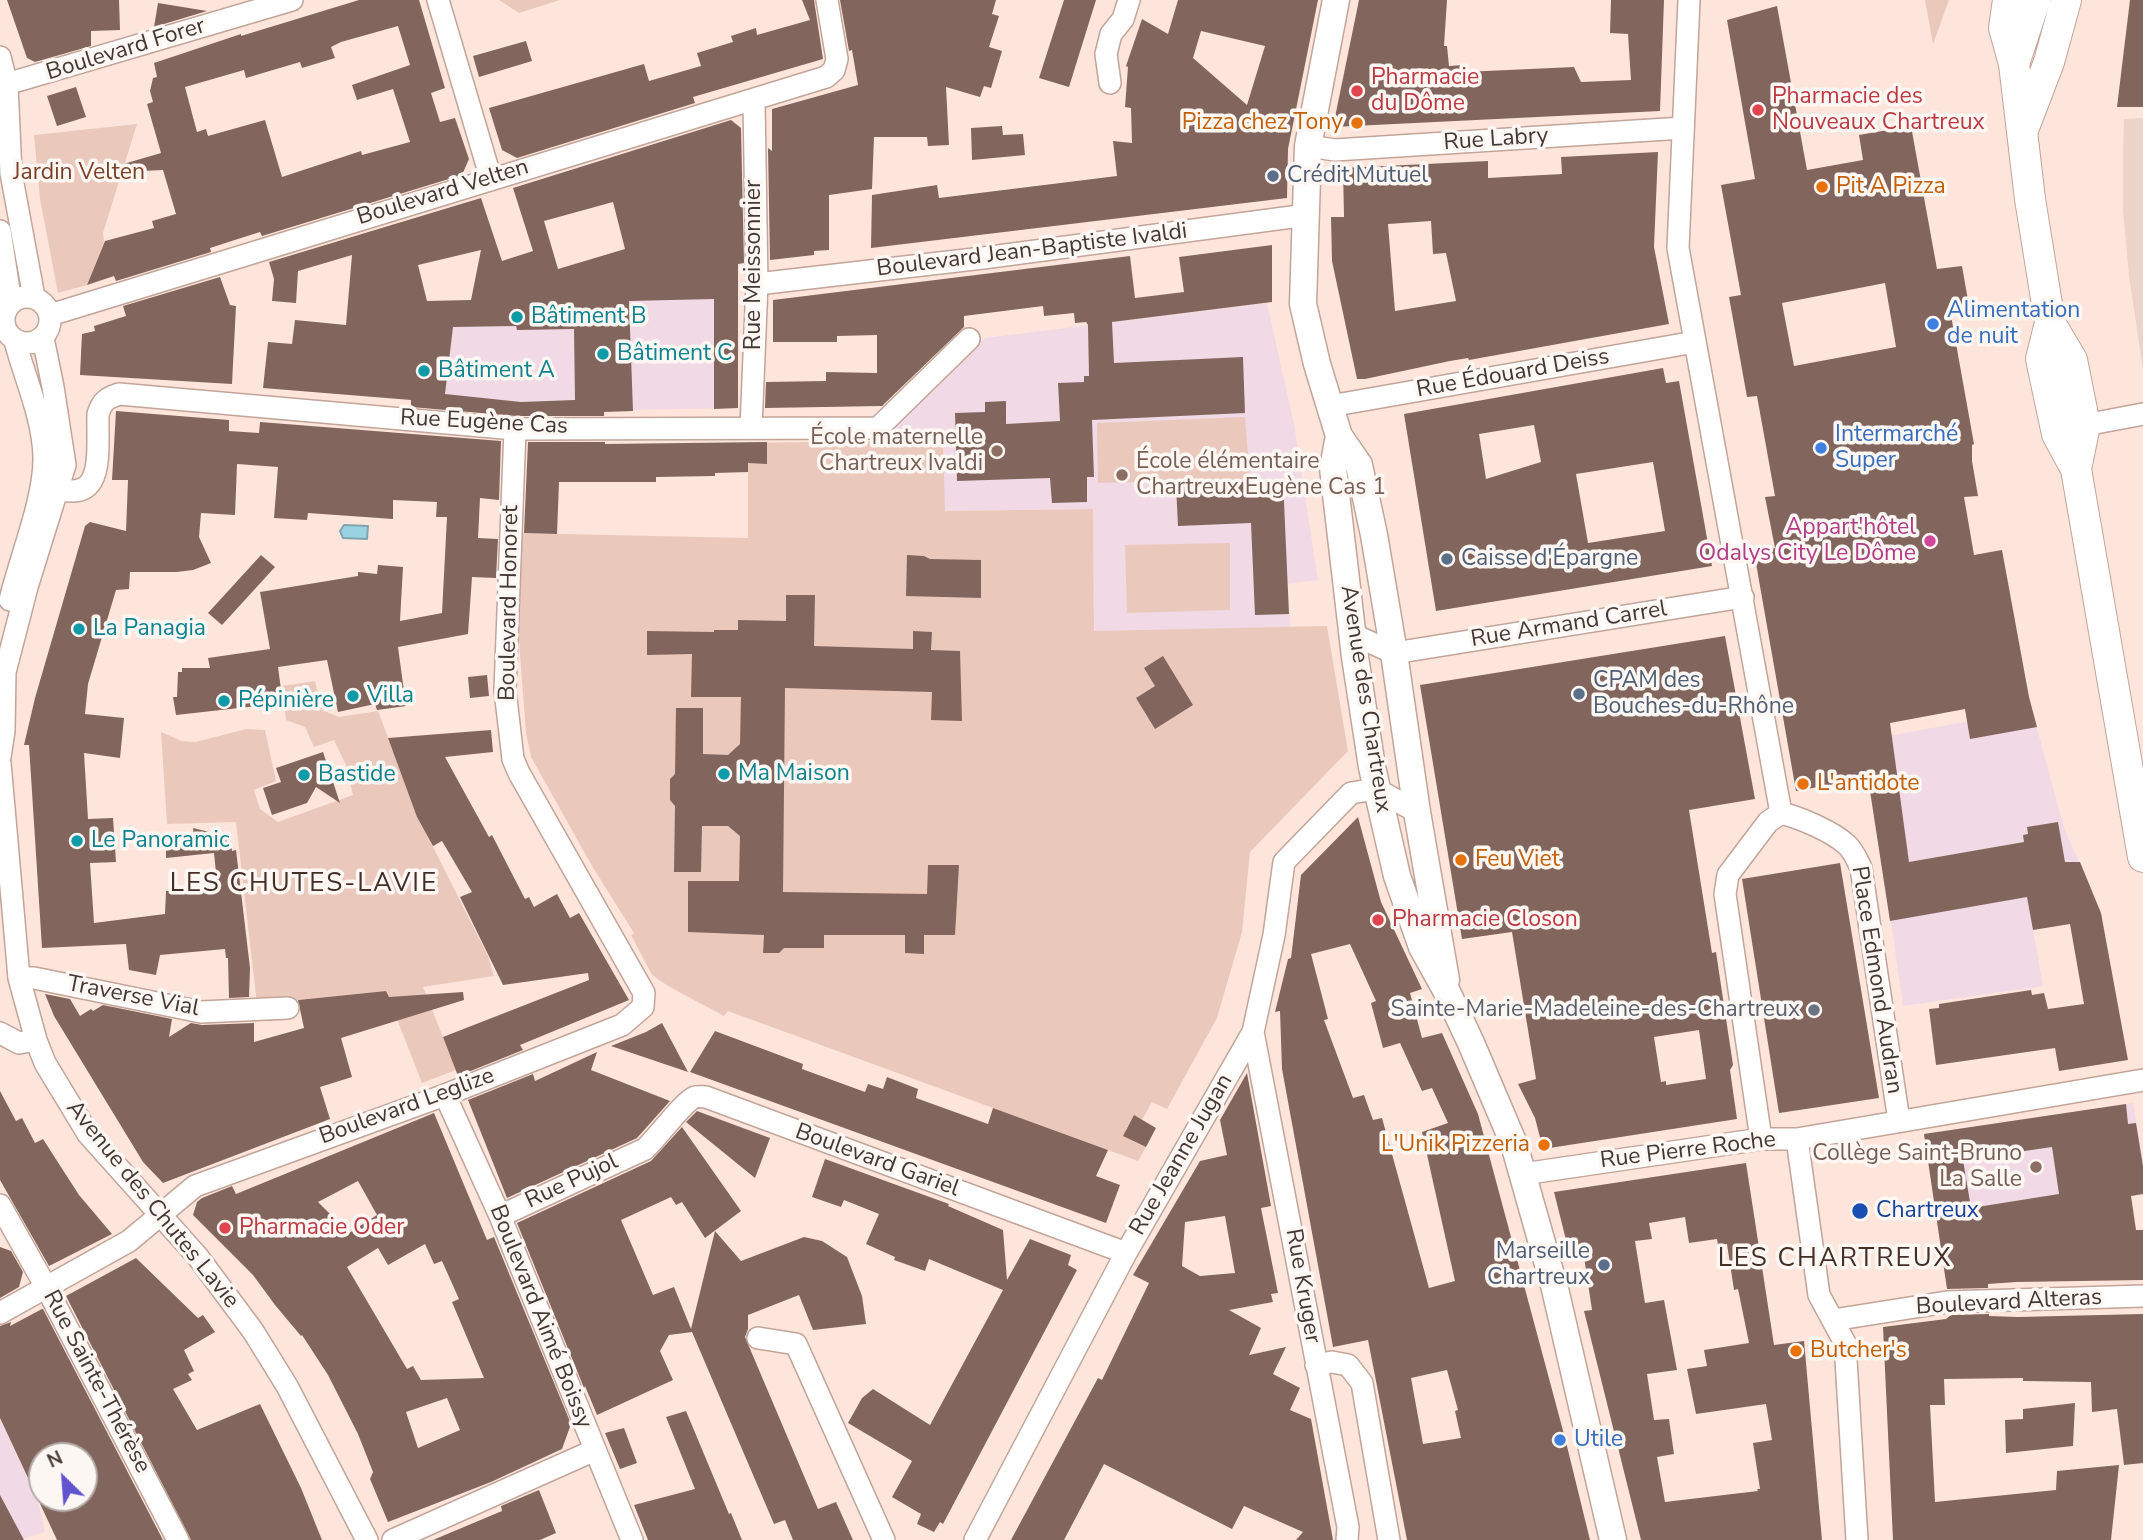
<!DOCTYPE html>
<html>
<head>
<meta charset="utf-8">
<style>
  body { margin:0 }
  #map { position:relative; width:2143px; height:1540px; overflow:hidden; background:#fee5db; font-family:"Nunito Sans",sans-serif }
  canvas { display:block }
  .north { position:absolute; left:28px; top:1442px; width:70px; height:70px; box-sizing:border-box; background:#fdf7f4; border:2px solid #b3aba7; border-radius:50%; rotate:335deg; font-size:19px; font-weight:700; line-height:28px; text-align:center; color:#443833 }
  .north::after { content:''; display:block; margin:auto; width:24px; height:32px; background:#6055ce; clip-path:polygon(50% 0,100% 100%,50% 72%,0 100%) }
</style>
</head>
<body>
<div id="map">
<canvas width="2143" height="1540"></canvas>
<div class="north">N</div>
</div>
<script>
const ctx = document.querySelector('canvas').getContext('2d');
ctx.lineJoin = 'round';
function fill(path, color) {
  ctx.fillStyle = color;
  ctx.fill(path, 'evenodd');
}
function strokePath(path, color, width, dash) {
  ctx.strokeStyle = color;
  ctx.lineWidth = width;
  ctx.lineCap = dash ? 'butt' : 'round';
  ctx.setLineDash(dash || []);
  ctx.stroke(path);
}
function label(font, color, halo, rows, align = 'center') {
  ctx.font = font + ' "Nunito Sans",sans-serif';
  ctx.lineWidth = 7;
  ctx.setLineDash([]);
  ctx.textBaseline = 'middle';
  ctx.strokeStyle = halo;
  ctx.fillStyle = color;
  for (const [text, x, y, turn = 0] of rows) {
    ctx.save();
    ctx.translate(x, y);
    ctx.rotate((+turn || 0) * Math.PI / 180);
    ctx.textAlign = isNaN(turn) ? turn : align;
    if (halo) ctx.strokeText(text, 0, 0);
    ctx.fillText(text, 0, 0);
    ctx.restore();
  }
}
fill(new Path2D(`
  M2143,118V370L2129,276L2123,211V150L2124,119Z`), '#ecd4cb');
fill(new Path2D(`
  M738,290V408L628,410L437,402L445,301Z
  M1267,303L1294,424L1318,580L1287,584L1291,627L1094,632L1093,509L944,511L943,440H880L985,338Z
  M2032,710L2064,828L2079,862L2030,913L2043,986L1903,1006L1865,740Z
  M2133,1103L2143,1163V1194L1938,1226L1924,1134Z
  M0,1419L38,1501L45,1532L19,1540H0Z`), '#f1dae5');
fill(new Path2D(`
  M499,0H560L519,13Z
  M1925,0H1949L1933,44Z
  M137,124L103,233L104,242L87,285L58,293L40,199L34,135Z
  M1245,417L1250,479L1098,483L1097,423Z
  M943,440L945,511L1093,509L1094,631L1327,626L1348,751L1250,852L1242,932L1217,1018L1167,1109L1152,1102L1142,1120L1134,1116L1126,1129L1133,1141L1146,1147L1138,1161L728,1011L724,1016L668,986L652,975L631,935L634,933L592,866L531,757L526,733L518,628L517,533L748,538V443Z
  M1230,543V610L1127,613L1125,545Z
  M315,681L322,710L339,717L378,711L419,819L488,956L494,976L423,987L456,1070L422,1083L386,991L257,1004L236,822L167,824L161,732L182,741L196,742L246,729L265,730L276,781L254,790L260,809L278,822L353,795L346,765L334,740L314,747L305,727L286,720L282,686Z`), '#eac9bc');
const water = new Path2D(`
  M344,525L368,526L367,539L343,538L340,531Z`);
fill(water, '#9bd3e2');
strokePath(water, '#81a4ae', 2);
fill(new Path2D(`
  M7,0H119L120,30L91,31V46L35,62L27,58Z
  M359,0H419L445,88L431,93L440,122L455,118L469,159L462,175L262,236L260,232L241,238L210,248L211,252L116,281L114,276L87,285L105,241L154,228L152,221L176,214L163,170L121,172L120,165L161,153L147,104L153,102L150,91L153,78L157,77L154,63L241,34V36ZM398,26L410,65L352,85L357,100L393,89L410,142L362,155L361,151L282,177L265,120L208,136L206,129L197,132L185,87L244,70L246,78L300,62L302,68L335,58L331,47L341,42Z
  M802,0H814L823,59L693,97L695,103L517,158L502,150L489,108L644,64L649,81L701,66L697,53L733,42L731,36L756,28L757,35L810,20Z
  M840,0H996L992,14L999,16L989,47L1002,51L991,88L984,86L980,97L946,87L949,145L928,146L927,137H874L872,189L829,195V250L814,251V255L770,260L768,148L772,151V109L858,85L852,50L849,51Z
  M1064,0H1096L1069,87L1039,78Z
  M1178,0H1318L1288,149L1287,198L871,248L872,195L937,185L939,198L1117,176L1113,141L1132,143L1131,108L1125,107L1128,67L1126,66L1142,19L1168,34ZM1201,31L1265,46L1247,105L1193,58Z
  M1359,0H1447L1444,46H1447L1449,66L1463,65L1464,72L1574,67L1581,82L1631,80L1628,34L1610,33L1611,0H1664L1660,111L1333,127Z
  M2130,0H2143V107H2117Z
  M158,3L207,11L154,27Z
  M1777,6L1807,170L1863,160L1859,135L1911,126L1937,269L1962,266L1969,306L1950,310L1974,444L1972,445V461L1978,496L1964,497L1974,555L2002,550L2029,697L2037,727L1970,739L1965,709L1890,723L1909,862L2024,842L2023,835L2028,834L2027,827L2058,822L2065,862H2080L2101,913L2128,1060L2059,1071L2055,1048L1936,1065L1929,1009L1939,1008V1004L2031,990L2032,995L2044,993L2048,1009L2084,1004L2070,924L2033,930L2027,897L1890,921L1868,778L1796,791L1754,552L1775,548L1765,497L1775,496L1757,396L1747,397L1729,297L1741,295L1721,185L1755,179L1727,20ZM1885,283L1896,347L1794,366L1782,303Z
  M526,41L532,61L479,77L473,56Z
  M76,87L86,117L57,126L47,96Z
  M731,120L741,128L744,263L738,264V408L714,409V299L629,301L633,411L604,412V416H516L411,407V400L263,388L268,342L292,344L295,320L346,325L352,255L298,271L296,303L272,301L274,279L269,262L481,198L502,261L533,251L513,188ZM613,202L625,249L558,269L544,221ZM481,250L471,300L427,301L418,265ZM516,326L517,330L574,329L575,400L521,402L445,394L453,327Z
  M1002,126L1003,135L1023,134L1025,155L972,160L971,128Z
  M1658,152L1654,247L1669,324L1469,360L1468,358L1450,361L1365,379H1357L1332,261L1331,217H1344L1343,168L1488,161V178L1562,174L1561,157ZM1431,221L1433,254L1446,253L1456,301L1395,311L1388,224Z
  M1272,245V302L1112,322L1114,363L1243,357L1245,413L1092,420L1094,477H1087V502L1052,503L1050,478L957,481L955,413L985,412V402L1006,401V424L1060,421L1058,383L1084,382V376H1089L1088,325L1086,322L1075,323L1074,313L1044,316L1043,306L964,316V327L882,406L765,408L766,382L826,381V372L877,373V335L837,336V342H773V300L1130,256L1135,298L1184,292L1179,257Z
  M220,277L230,305L236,306L232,384L80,375L82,334L95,331L94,326L126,316L123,306Z
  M1663,368L1666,383L1679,381L1712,566L1436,611L1404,414ZM1534,425L1541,462L1486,479L1479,434ZM1653,462L1665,531L1588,543L1576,474Z
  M116,411L229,420V431L259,433L260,422L501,441L499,500L480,498L478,538L498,539L496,578L472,577L468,634L398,647L406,706L377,710L375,704L338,712L327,660L278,667L282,697L274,698L275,704L176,715L173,697H177L178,672H182V668H210L208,658L270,649L260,592L358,576V572L377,574L378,565L403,567L400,621L442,613L447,517H436L437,502L393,500V519L308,513L307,520L274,518L278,467L237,464L235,515L201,513L199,537L211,563L193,570L177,572H130L129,589L116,590L88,684L85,714L124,718L120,758L84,753L88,819L113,818L116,862L90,863L94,923L165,914L166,891L218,892L214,853L166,858V835L194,836L193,828L230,837L232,851L236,850L250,968L249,997L229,998L228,958H226L225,949L160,955L156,975L129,970L126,944L42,948L29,745H24L35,698L85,526L90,522L126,531L128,480H112Z
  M528,442H605V444L767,442V464L748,463V472L715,473V476L656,477V482H559L557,534L524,533Z
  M1283,480L1289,614L1255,615L1251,523L1178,526L1176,485Z
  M261,555L275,567L222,625L208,613Z
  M907,555L924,556L930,559L981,560V598L906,596Z
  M786,595H815L814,646L913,649V631L932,632L931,650L960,651L962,721L931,720L932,692L785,688L783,892L927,894L928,865H959L955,935H924V954L905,953V935H824V948H784L779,953H763L764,935L688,932V881H739L740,836L728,826H702L701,872H674L675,806L670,800V779L675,774L676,708H703V754L728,755L740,744L741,697H691L692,654L647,655V631L714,632V630H738V620L786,621Z
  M1725,636L1755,799L1689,810L1712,953L1716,952L1725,1012L1733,1065L1730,1070L1737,1119L1543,1149L1535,1118L1518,1084L1536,1079L1512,932L1462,939L1420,685ZM1699,1030L1706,1079L1666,1085V1081L1661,1082L1654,1037Z
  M1163,656L1193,705L1155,729L1136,698L1155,686L1144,668Z
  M487,675L489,696L470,698L468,677Z
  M491,730L493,752L445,757L489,837L492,835L525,899L529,897L534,907L557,894L570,918L579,913L629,1000L520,1045L523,1050L458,1076L443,1037L589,980L588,973L503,985L460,897L472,892L442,841L433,846L417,817L388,738Z
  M323,752L340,803L316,787L307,803L272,815L263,788L281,782L276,768Z
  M1358,817L1381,902L1422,989L1410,993L1422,1038L1442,1033L1478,1114L1565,1438L1590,1540H1407L1368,1340L1333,1347L1282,1069L1280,1011L1275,1012L1288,959L1291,958L1301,875ZM1350,944L1376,1001L1371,1003L1383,1048L1400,1043L1422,1091L1432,1088L1448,1123L1422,1132L1455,1281L1429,1288L1382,1118L1373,1120L1364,1095L1353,1098L1324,1020L1328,1019L1311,954ZM1447,1370L1458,1410L1455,1411L1461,1438L1423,1444L1411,1378Z
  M1840,863L1879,1098L1779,1113L1742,879Z
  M386,991L389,997L463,992L464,1000L341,1038L352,1077L320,1087L330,1119L163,1183L143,1162L54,1016L45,994L70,999L80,1016L91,1009L93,1011L103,1005L172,1019L169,1037L191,1023L202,1025L254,1023V1042L304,1028L298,1000Z
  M662,1023L688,1072L611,1046L646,1032Z
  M715,1031L803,1064L802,1069L865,1092L868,1084L883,1089L887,1077L918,1089L916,1098L988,1124L993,1108L1108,1150L1096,1176L1120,1185L1106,1223L690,1072Z
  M597,1052L591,1070L670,1101L637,1138L507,1198L468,1100L533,1074L535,1081Z
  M1247,1073L1271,1206L1261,1208L1278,1293L1271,1294L1273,1302L1229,1310L1261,1328L1249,1355L1286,1347L1273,1374L1300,1388L1290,1410L1311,1419L1333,1540H1296L1303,1532L1244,1506L1232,1529L1104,1464L1064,1540H1011L1098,1378L1102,1380L1149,1283L1133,1275L1200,1161L1227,1155L1220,1120ZM1225,1216L1235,1273L1200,1276L1182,1266L1185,1222Z
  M0,1091L16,1121L22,1118L35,1143L43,1139L79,1195L112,1234L49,1266L0,1180Z
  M2126,1104L2128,1124L2136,1123L2143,1166V1194L2131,1196L2136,1230H2143V1280L2016,1282L1988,1284V1288L1947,1289L1924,1134ZM2052,1147L2059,1194L1971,1208L1963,1160Z
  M697,1111L770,1138L755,1178L686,1122Z
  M434,1113L487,1240L494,1237L571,1424L562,1449L491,1482L388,1522L370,1479L373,1472L358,1434L328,1375L302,1335L301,1336L275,1305L253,1275L193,1215L197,1202L202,1198L232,1186L236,1194ZM358,1181L377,1215L349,1233L318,1202ZM425,1244L434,1264L442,1261L459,1299L452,1302L484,1378L421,1380L413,1366L407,1369L347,1267L378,1248L388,1265ZM447,1398L460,1430L418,1448L406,1412Z
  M1134,1115L1156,1128L1146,1147L1123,1136Z
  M682,1127L741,1211L705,1238L682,1202L676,1205L671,1197L621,1220L653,1295L674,1287L691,1329L715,1231L741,1261L804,1237L822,1241L847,1257L862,1296L866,1324L813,1330L799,1295L748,1315V1329L745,1337L818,1509L836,1502L853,1540H793L785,1520L774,1524L692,1332L669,1335L660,1351L673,1380L597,1415L585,1386L584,1388L517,1223L651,1161Z
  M825,1159L949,1204L948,1206L1003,1230L1007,1280L1030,1239L1071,1255L1068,1265L1077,1270L943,1524L940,1522L934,1532L917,1524L921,1514L892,1497L912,1461L848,1423L862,1398L873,1389L930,1425L1003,1290L929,1259L925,1271L894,1260L895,1257L866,1244L879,1214L844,1200L841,1207L812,1197Z
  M1746,1163L1774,1345L1804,1341L1822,1540H1641L1584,1311L1592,1310L1583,1250L1569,1252L1554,1192ZM1685,1217L1689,1243L1717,1239L1718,1245L1727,1244L1734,1290L1738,1289L1749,1343L1704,1350L1707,1366L1687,1369L1696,1414L1766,1404L1772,1440L1753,1443L1760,1489H1757L1758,1491L1665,1502L1657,1457L1674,1454L1669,1419L1654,1420L1647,1374L1677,1370L1664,1300L1645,1303L1635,1241L1652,1239L1649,1223Z
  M0,1247L11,1251L23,1272L19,1287L0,1298Z
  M136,1258L198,1318L203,1315L215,1332L184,1350L194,1371L188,1374L192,1380L173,1389L197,1430L260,1404L301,1488L322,1540H191L66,1296Z
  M42,1309H43L163,1540H57L0,1418V1326L11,1322L10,1326ZM42,1456H84V1498H42Z
  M1989,1314V1316L2018,1317L2143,1314V1463L2124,1465L2117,1409L2092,1412L2091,1382L2023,1381V1378L1944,1379L1945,1405H1930L1935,1502L2056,1490L2057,1471L2119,1465L2111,1540H1893L1883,1327L1946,1319L1951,1315Z
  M2075,1403L2073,1446L2006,1453L2005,1420L2023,1419V1409Z
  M686,1411L729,1514L731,1513L742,1540H648L634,1505L695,1489L666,1417Z
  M624,1428L637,1463L620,1469L605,1433Z
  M539,1490L556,1533L540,1540H433L502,1511L501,1506Z
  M0,1495L24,1540H0Z`), '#82665e');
const minor = new Path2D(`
  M438,0L491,179
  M1689,0L1678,248L1781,813
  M0,57L7,85L11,173L34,297
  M1110,83L1106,54L1111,34L1123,19L1129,0
  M0,86L292,0
  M1308,146L1335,150L1683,128
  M0,231L11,303
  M757,284L983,258L1307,215
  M4 320a23 23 0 1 1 46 0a23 23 0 1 1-46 0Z
  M50,315L826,77L834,70L837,59L827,0
  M1330,406L1695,342
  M2085,425L2143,414
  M751,428L757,284L754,101
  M42,483C107,512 97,457 98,414C102,401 107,398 119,394L515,429L878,428L969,339
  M10,600C20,558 45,498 44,457C43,417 25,379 15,341
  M1354,635L1394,653L1743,597
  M0,757L4,731L5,672L27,587L65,465L53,387L43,338
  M0,763L19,978L36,1040L45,1063L88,1134L198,1257L253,1331L287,1386L367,1540
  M19,978H34L201,1012L288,1008
  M1253,1032L1348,1527L1347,1540
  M0,1033L19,1043L36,1040
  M445,1095L500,1216L632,1540
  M1761,1139L1725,894L1728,875L1768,822L1781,813C1801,818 1831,831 1846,844C1854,851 1857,860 1861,868L1899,1121
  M1797,1139L1819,1295L1845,1343L1857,1540
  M1523,1174L1761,1139H1797L2143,1080
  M0,1205L46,1287L178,1540
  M500,1216L645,1149C657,1138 684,1101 695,1097C697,1096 703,1097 706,1097L1126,1253
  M0,1313L129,1241L195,1186L445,1095L622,1025L643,1007L644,993L519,773L513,759L505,690L515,429
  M1833,1320L1947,1302L2143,1296
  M758,1338L796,1344L884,1540
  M1316,1365L1332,1362L1348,1365L1362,1383L1389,1540
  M393,1540L595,1450
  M975,1540L1126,1253L1253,1032L1274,935L1284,862L1351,793L1376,789L1417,812`);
const tertiary = new Path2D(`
  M1336,0L1308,146L1303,304L1317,364L1339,436L1359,465L1374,535L1394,653L1417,812L1446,980
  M1339,436L1333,468L1355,657L1372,767L1397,876L1422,947L1447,992L1471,1043L1514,1144L1555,1289L1613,1540`);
const secondary = new Path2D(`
  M2008,0L2004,28L2014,64L2030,199L2050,323L2072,360L2085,425L2076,469
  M2014,64L2035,0
  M2023,130L2049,62L2066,0
  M2050,323L2041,359L2057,434L2076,469L2143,857`);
strokePath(minor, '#c2a499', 24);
strokePath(tertiary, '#c2a499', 29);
strokePath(secondary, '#c2a499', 32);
strokePath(minor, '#fff', 21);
strokePath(tertiary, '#fff', 26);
strokePath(secondary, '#fff', 30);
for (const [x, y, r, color] of [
  [1357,91,7,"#e0444e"],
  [1758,110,7,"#e0444e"],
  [1357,123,7,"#e8710a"],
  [1273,176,7,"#5c6f8a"],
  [1822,187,7,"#e8710a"],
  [517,317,7,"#0f9aa8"],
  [1933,324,7,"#3f7fe0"],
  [603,354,7,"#0f9aa8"],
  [424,371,7,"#0f9aa8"],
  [1821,448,7,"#3f7fe0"],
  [997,451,7,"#8d6e63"],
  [1122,475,7,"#8d6e63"],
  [1930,541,7,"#d1479c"],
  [1447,559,7,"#5c6f8a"],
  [79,629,7,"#0f9aa8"],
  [1579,694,7,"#5c6f8a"],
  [353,696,7,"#0f9aa8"],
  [224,701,7,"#0f9aa8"],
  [724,774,7,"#0f9aa8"],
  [304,775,7,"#0f9aa8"],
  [1803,784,7,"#e8710a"],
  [77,841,7,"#0f9aa8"],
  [1461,860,7,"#e8710a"],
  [1378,920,7,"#e0444e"],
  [1814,1010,7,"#6b7280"],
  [1544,1145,7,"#e8710a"],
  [2036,1167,7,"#8d6e63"],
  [1860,1211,9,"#1a4fb4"],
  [225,1228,7,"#e0444e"],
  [1604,1265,7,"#5c6f8a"],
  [1796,1351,7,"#e8710a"],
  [1560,1440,7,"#3f7fe0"]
]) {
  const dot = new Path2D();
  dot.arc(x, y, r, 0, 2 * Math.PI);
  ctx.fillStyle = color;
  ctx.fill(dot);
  strokePath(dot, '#fdf7f4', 2.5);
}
label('23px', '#443833', '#fdf7f4', [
  ["Boulevard Forer",126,50,-17],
  ["Rue Labry",1496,140,-4],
  ["Boulevard Velten",443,193,-17],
  ["Boulevard Jean-Baptiste Ivaldi",1032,251,-7],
  ["Rue Meissonnier",754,265,-90],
  ["Rue Édouard Deiss",1513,374,-10],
  ["Rue Eugène Cas",484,423,3],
  ["Boulevard Honoret",510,603,-89],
  ["Rue Armand Carrel",1569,625,-9],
  ["Avenue des Chartreux",1365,699,81],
  ["Place Edmond Audran",1876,980,81],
  ["Traverse Vial",133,997,11],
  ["Boulevard Leglize",407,1107,-20],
  ["Rue Pierre Roche",1688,1151,-7],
  ["Rue Jeanne Jugan",1182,1155,-60],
  ["Boulevard Gariel",877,1161,20],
  ["Rue Pujol",572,1182,-25],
  ["Avenue des Chutes Lavie",152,1205,51],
  ["Rue Kruger",1302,1286,80],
  ["Boulevard Alteras",2009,1303,-3],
  ["Boulevard Aimé Boissy",540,1317,68],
  ["Rue Sainte-Thérèse",96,1382,62]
]);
label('23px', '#be3a42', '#fdf7f4', [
  ["Pharmacie",1371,78],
  ["du Dôme",1371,104],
  ["Pharmacie des",1772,97],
  ["Nouveaux Chartreux",1772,123],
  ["Pharmacie Closon",1392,920],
  ["Pharmacie Oder",239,1228]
], 'left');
label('23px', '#c56008', '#fdf7f4', [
  ["Pizza chez Tony",1343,123,"right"],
  ["Pit A Pizza",1836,187],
  ["L'antidote",1817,784],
  ["Feu Viet",1475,860],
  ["L'Unik Pizzeria",1530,1145,"right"],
  ["Butcher's",1810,1351]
], 'left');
label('23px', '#7c4028', '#fdf7f4', [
  ["Jardin Velten",79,173]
]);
label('23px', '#4e5e75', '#fdf7f4', [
  ["Crédit Mutuel",1287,176],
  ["Caisse d'Épargne",1461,559],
  ["CPAM des",1593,681],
  ["Bouches-du-Rhône",1593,707],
  ["Marseille",1590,1252,"right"],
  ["Chartreux",1590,1278,"right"]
], 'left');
label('23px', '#366cbe', '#fdf7f4', [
  ["Alimentation",1947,311],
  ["de nuit",1947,337],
  ["Intermarché",1835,435],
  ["Super",1835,461],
  ["Utile",1574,1440]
], 'left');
label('23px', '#0d838f', '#fdf7f4', [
  ["Bâtiment B",531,317],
  ["Bâtiment C",617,354],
  ["Bâtiment A",438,371],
  ["La Panagia",93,629],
  ["Villa",367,696],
  ["Pépinière",238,701],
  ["Ma Maison",738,774],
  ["Bastide",318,775],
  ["Le Panoramic",91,841]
], 'left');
label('23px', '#785e54', '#fdf7f4', [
  ["École maternelle",983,438],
  ["Chartreux Ivaldi",983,464],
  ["École élémentaire",1136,462,"left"],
  ["Chartreux Eugène Cas 1",1136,488,"left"],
  ["Collège Saint-Bruno",2022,1154],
  ["La Salle",2022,1180]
], 'right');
label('23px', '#b23c85', '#fdf7f4', [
  ["Appart'hôtel",1916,528],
  ["Odalys City Le Dôme",1916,554]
], 'right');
label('23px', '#5b616d', '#fdf7f4', [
  ["Sainte-Marie-Madeleine-des-Chartreux",1800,1010]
], 'right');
label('23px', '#164399', '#fdf7f4', [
  ["Chartreux",1876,1211]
], 'left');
ctx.letterSpacing = '2px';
label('26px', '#452e25', '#fdf7f4', [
  ["LES CHUTES-LAVIE",304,885],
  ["LES CHARTREUX",1835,1260]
]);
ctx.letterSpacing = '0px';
</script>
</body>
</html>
